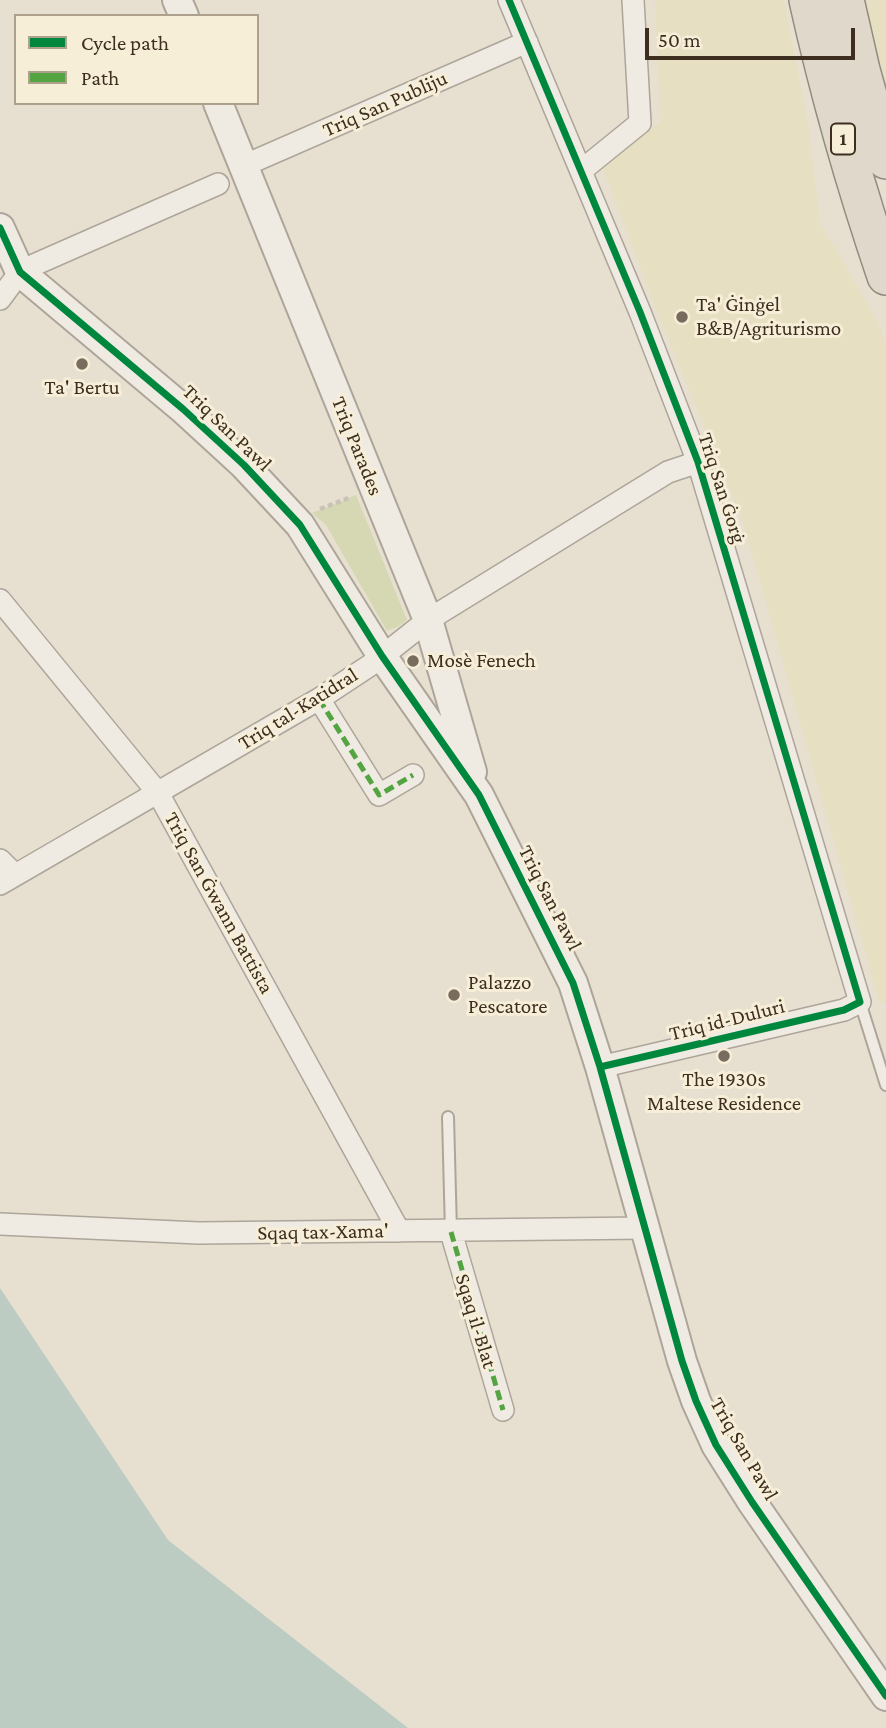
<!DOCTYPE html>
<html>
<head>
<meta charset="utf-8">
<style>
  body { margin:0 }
  #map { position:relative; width:886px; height:1728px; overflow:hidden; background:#e7e0d1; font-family:"Crimson Pro",serif }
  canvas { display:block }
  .legend { position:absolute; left:14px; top:14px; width:245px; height:91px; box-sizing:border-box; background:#f7eed8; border:2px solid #ada18e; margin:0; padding:9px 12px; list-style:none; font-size:21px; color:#3d2e20 }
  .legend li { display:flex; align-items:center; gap:14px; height:35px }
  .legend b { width:35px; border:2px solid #ada18e }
  .scale { position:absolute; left:645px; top:28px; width:210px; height:32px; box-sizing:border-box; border:4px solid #3d2e20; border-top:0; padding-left:9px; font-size:21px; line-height:24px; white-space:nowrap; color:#3d2e20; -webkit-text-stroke:5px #f7eed8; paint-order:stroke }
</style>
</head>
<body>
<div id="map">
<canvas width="886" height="1728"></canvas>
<ul class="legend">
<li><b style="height:9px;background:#00873e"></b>Cycle path</li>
<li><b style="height:9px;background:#54a441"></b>Path</li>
</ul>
<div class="scale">50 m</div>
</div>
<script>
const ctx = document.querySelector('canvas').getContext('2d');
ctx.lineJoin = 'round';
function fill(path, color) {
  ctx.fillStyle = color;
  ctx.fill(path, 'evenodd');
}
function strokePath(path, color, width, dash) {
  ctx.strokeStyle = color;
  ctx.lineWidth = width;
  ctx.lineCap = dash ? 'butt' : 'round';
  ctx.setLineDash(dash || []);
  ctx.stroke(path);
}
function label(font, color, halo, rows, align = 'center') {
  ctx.font = font + ' "Crimson Pro",serif';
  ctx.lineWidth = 6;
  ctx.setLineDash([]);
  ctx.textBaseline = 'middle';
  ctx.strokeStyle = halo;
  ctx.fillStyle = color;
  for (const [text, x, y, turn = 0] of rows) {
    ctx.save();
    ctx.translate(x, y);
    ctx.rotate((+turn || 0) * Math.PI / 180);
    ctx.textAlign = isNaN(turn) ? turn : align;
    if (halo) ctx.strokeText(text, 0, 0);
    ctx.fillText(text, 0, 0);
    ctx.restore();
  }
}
fill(new Path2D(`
  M655,0H784L808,123L820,222L876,319L886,341V1004L879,1002L742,519L655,307L603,169L660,122Z
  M859,0H886V87Z`), '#e6dfc2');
fill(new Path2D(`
  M356,495L407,620L399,626L387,631L326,525L312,513Z`), '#d6d7b3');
fill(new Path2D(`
  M0,1288L168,1540L408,1728H0Z`), '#bcccc2');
const service = new Path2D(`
  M860,1002L886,1085
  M448,1117L451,1232`);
const minor = new Path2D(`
  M509,0L640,312L698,462L860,1002L844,1010L600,1067
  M243,166L527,42
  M582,170L640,123L633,0
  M0,299L20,272L27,268L218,184
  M0,600L158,793L399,1231
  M319,699L379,795L413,775
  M0,860L15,875
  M0,884L319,699L375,662L428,620L668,472L698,462
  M0,1224L199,1233L646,1228
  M451,1232L503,1410`);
const tertiary = new Path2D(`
  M177,0L184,16
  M218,103L428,620L472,772
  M0,228L20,272L183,409L244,465L300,525L382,656L479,795L573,983L600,1067L682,1361L696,1401L716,1445L752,1502L886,1696`);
const trunk = new Path2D(`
  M808,0C829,94 855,185 886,276
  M845,0L861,70L886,160`);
strokePath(service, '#ada599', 14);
strokePath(minor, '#ada599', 24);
strokePath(tertiary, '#ada599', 32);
strokePath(trunk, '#928b80', 40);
strokePath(new Path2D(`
  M320,509L351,497`), '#c8c2b9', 4.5, [5, 3.5]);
strokePath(service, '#efebe3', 10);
strokePath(minor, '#efebe3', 21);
strokePath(tertiary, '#efebe3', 28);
strokePath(trunk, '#e0d9cb', 37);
strokePath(new Path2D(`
  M319,699L379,795L413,775
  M451,1232L503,1410`), '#54a441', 5, [10, 5]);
strokePath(new Path2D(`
  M509,0L640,312L698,462L860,1002L844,1010L600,1067
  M0,228L20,272L183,409L244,465L300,525L382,656L479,795L573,983L600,1067L682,1361L696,1401L716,1445L752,1502L886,1696`), '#00873e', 7);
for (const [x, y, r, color] of [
  [682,317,7,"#786c5e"],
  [82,364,7,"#786c5e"],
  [413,661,7,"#786c5e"],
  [454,995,7,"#786c5e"],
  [724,1056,7,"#786c5e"]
]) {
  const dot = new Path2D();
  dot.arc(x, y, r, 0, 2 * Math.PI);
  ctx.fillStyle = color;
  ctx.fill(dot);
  strokePath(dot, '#f7eed8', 2.5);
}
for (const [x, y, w] of [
  [843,139,24]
]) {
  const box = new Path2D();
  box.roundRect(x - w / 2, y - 15.5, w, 31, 5);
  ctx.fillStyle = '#f7eed8';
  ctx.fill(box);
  strokePath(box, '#3d2e20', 2);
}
label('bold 19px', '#3d2e20', null, [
  ["1",843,139]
]);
label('21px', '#3d2e20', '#f7eed8', [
  ["Triq San Publiju",385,104,-24],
  ["Triq San Pawl",227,428,44],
  ["Triq Parades",357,446,68],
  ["Triq San Ġorġ",722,488,72],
  ["Triq tal-Katidral",298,709,-32],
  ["Triq San Pawl",550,898,63],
  ["Triq San Ġwann Battista",219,903,61],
  ["Triq id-Duluri",727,1020,-14],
  ["Sqaq tax-Xama'",323,1232,-1],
  ["Sqaq il-Blat",476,1321,73],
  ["Triq San Pawl",744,1449,60]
]);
label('21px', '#3d2e20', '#f7eed8', [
  ["Ta' Ġinġel",696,305],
  ["B&B/Agriturismo",696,329],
  ["Ta' Bertu",82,388,"center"],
  ["Mosè Fenech",427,661],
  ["Palazzo",468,983],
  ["Pescatore",468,1007],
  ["The 1930s",724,1080,"center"],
  ["Maltese Residence",724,1104,"center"]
], 'left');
</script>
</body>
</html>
